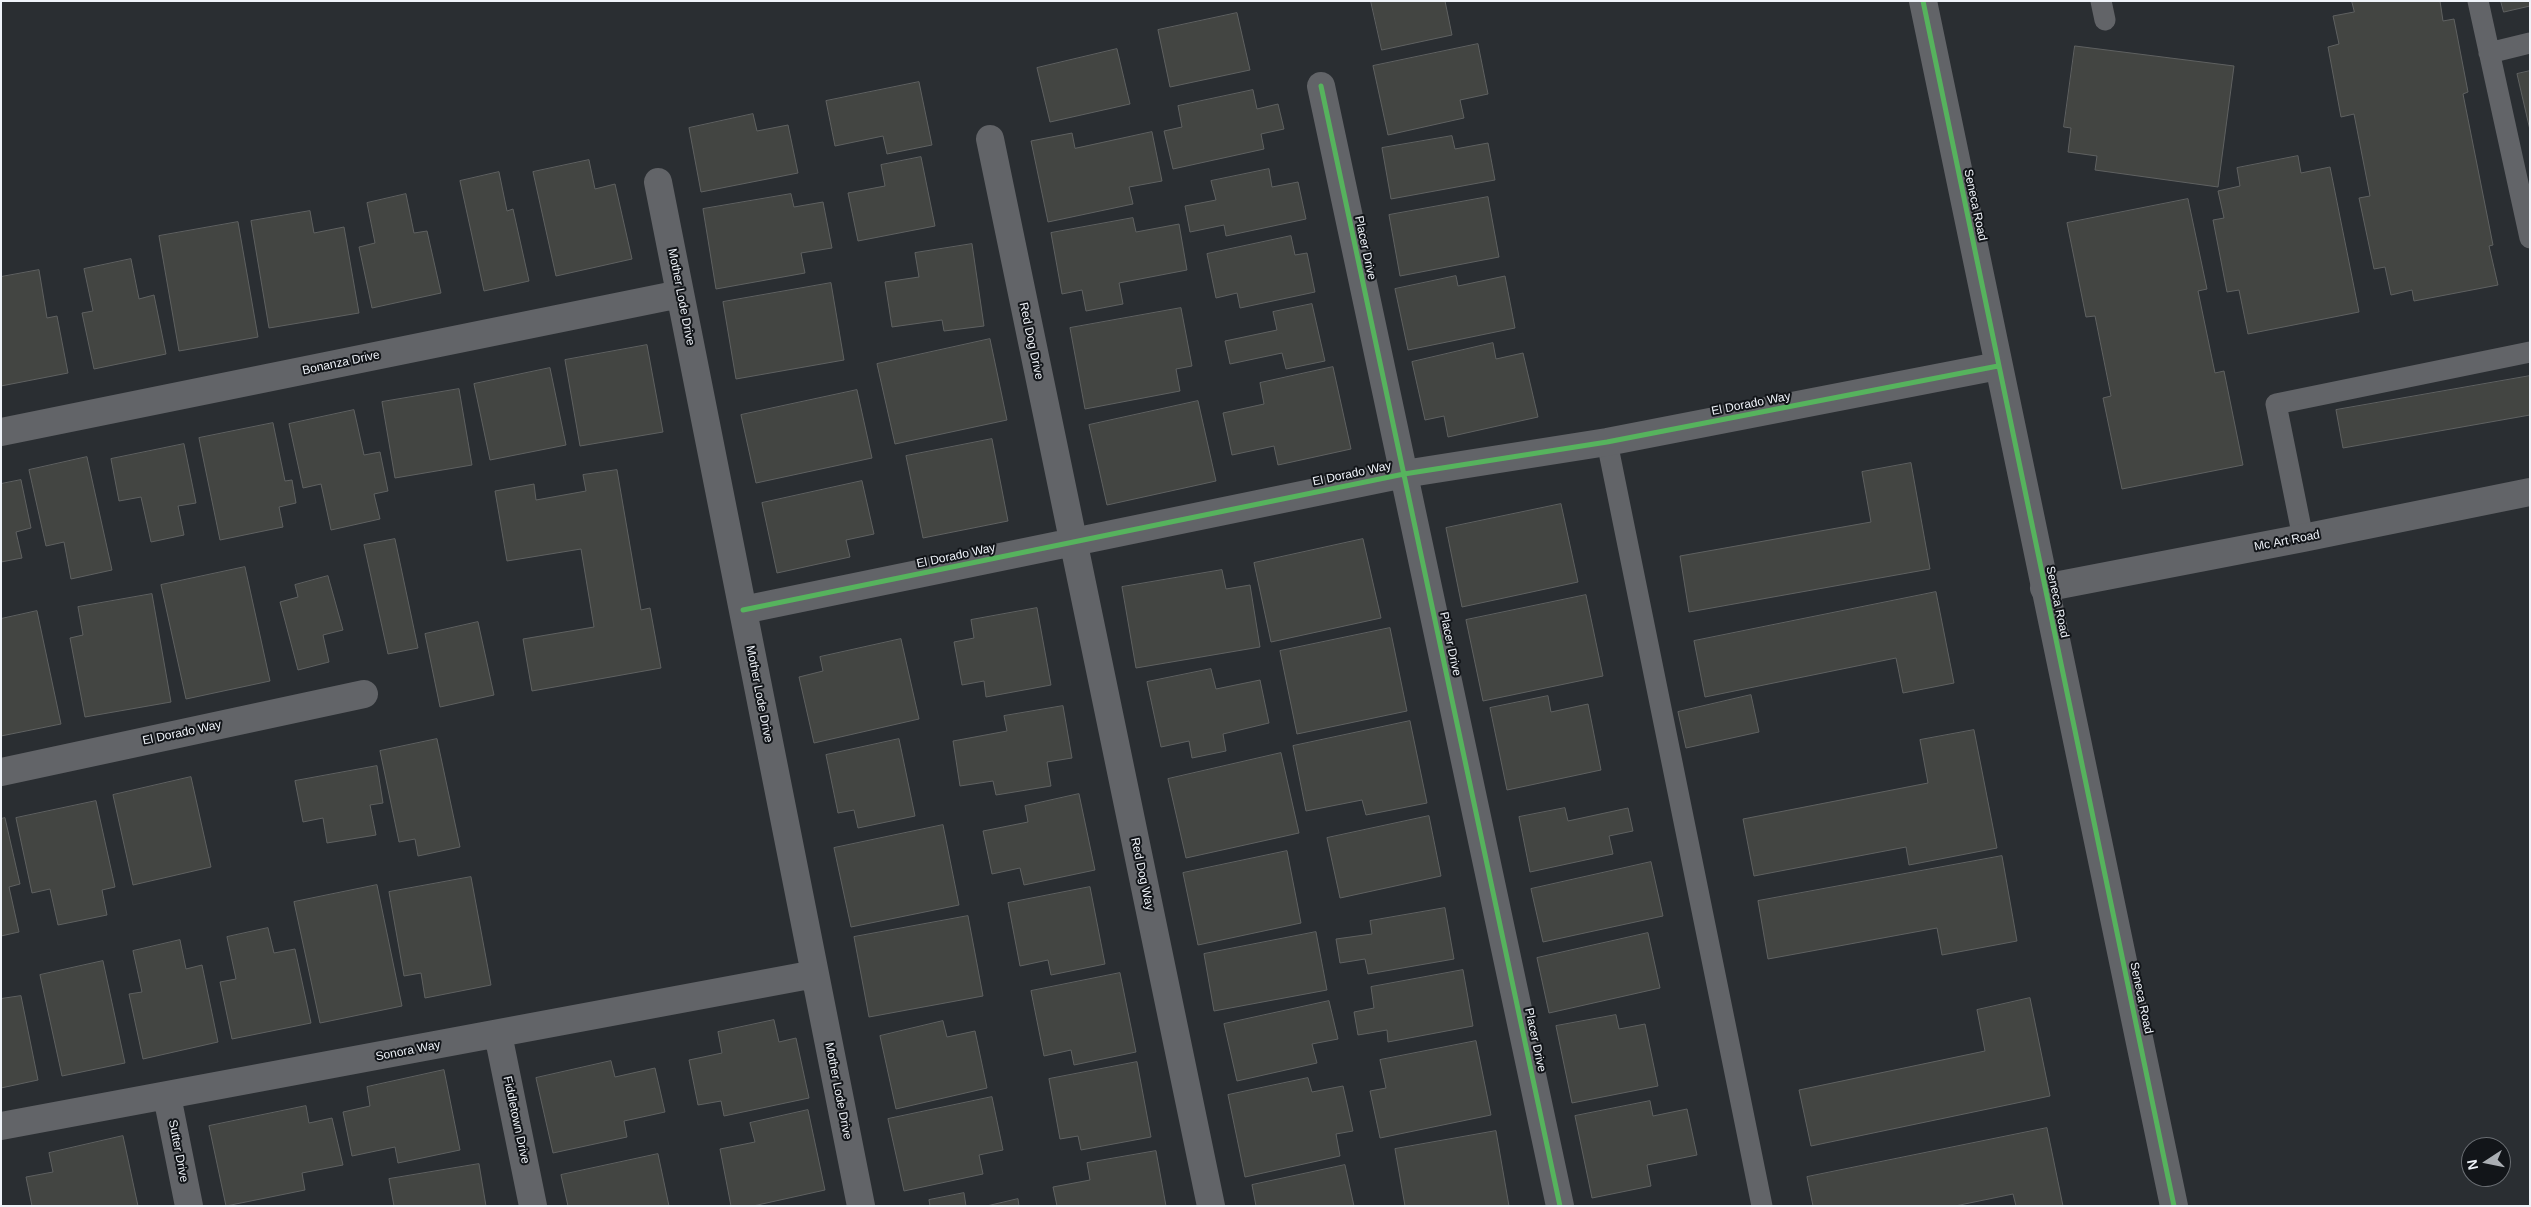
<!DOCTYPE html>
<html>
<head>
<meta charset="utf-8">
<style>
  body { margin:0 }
  #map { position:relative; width:2531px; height:1207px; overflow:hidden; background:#2a2e32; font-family:Arial,sans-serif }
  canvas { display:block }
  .frame { position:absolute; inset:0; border:2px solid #eff3f9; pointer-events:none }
  .north { position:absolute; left:2461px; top:1137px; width:50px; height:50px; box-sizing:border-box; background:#121519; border:1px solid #6a6e73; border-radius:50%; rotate:259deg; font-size:14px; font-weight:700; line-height:20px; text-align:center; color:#eff3f9 }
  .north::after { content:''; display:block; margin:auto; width:18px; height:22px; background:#aaaeb3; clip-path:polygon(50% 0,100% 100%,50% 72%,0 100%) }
</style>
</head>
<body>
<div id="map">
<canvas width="2531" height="1207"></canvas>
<div class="frame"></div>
<div class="north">N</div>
</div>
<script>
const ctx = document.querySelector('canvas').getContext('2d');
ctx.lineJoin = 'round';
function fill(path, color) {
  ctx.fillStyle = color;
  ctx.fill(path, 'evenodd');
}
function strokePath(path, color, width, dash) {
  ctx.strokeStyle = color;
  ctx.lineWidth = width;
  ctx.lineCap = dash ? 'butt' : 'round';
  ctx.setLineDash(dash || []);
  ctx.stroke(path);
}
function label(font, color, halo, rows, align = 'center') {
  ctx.font = font + ' Arial,sans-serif';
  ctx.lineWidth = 4;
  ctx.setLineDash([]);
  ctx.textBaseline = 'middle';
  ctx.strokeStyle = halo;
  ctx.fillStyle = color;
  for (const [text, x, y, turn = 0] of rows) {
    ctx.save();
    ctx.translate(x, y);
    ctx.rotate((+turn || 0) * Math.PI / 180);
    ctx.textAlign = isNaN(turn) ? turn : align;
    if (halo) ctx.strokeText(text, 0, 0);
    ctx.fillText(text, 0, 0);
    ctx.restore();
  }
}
const building = new Path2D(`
  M1371,1H1445L1452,35L1382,50Z
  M2352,1H2440L2443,21L2454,19L2468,92L2463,94L2493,245L2489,246L2498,285L2414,301L2412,290L2391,295L2385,267L2374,269L2359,198L2370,196L2354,114L2341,117L2328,47L2339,44L2333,16L2354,12Z
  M2501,1H2530V6L2504,12Z
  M1237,13L1250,70L1170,87L1158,30Z
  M1478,44L1488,94L1460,100L1464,118L1388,135L1373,66Z
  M2075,46L2234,66L2218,187L2095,170L2097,156L2068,152L2071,128L2064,127Z
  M1117,49L1130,104L1050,122L1037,68Z
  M2530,71V130L2517,74Z
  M919,82L932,145L887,154L883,136L835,146L826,101Z
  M1253,90L1257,109L1278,104L1284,129L1261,134L1264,149L1173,169L1164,131L1182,127L1178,106Z
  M753,114L757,131L788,125L798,173L701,192L689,128Z
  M1152,132L1162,181L1129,187L1133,204L1048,222L1031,141L1072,133L1075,148Z
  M1452,136L1455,149L1488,143L1495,180L1391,199L1382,148Z
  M2298,156L2301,173L2330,167L2359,312L2248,334L2239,290L2227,292L2213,220L2224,218L2218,191L2240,186L2237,168Z
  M921,157L935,226L858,241L848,193L885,186L881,165Z
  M589,160L595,189L615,184L632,259L556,276L533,172Z
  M1269,169L1272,187L1298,182L1306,219L1226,236L1224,225L1190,232L1185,206L1216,200L1211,181Z
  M499,172L507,211L513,209L529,281L484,291L460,181Z
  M406,194L414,233L427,231L441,293L372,308L359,247L375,243L367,203Z
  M791,194L794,207L823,202L832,248L801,253L805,273L716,289L703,209Z
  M1488,197L1499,257L1400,276L1389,215Z
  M2188,199L2207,289L2198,291L2215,373L2224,371L2243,465L2122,489L2103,398L2111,396L2095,316L2086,317L2067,223Z
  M310,211L314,233L344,227L359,313L269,328L251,221Z
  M1133,218L1136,232L1179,224L1187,270L1119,283L1123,304L1086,311L1082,290L1062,294L1051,233Z
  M238,222L258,337L179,351L159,236Z
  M1291,236L1295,255L1307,253L1315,292L1240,308L1237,293L1216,298L1207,254Z
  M972,244L984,326L944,331L942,320L892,327L885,282L919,277L915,253Z
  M131,259L139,299L154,295L166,354L94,369L82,313L93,311L84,269Z
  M39,270L47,318L57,316L68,373L1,386V277Z
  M1456,276L1458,286L1505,276L1515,328L1408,350L1395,289Z
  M831,283L844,360L736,379L723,302Z
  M1312,304L1325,361L1286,369L1282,353L1230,364L1225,341L1277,330L1273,312Z
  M1181,308L1192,366L1176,369L1180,391L1085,409L1070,328Z
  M990,339L1007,420L895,444L877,364Z
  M1493,343L1496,359L1523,353L1538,417L1448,437L1444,416L1425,420L1412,362Z
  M647,345L663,432L580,446L565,360Z
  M1333,367L1351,449L1278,465L1274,446L1232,455L1223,413L1264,404L1260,383Z
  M550,368L566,445L490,460L474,384Z
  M2530,376V415L2343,448L2336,410Z
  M459,389L472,465L395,478L382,402Z
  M857,390L872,458L756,483L741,415Z
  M1198,401L1216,481L1107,505L1089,425Z
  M354,410L364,455L380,452L388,491L374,494L380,519L331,530L321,484L303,488L289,424Z
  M273,423L285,481L292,480L296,503L279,507L283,527L220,540L199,438Z
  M992,439L1008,521L923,538L906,456Z
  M184,444L196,503L178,506L184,535L151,542L141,497L119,501L111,459Z
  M87,457L112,570L71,579L64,542L46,546L29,470Z
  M1911,463L1930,569L1689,612L1680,556L1871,522L1862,472Z
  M617,470L641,610L650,608L661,668L532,691L523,639L594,627L581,549L507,561L495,491L534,484L536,500L586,491L583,475Z
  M21,480L31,528L16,532L22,558L1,562V484Z
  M862,481L874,534L846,540L850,557L777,573L762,503Z
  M1561,504L1578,582L1462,607L1446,528Z
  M395,539L418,648L388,654L364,545Z
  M1363,539L1381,618L1271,642L1254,563Z
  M245,567L270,681L186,699L161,585Z
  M1222,570L1226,589L1250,585L1260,647L1136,668L1122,587Z
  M328,576L343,630L323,635L329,662L298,670L280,602L298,597L295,585Z
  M1936,592L1954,683L1903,693L1896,658L1705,697L1694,641Z
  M152,594L171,702L85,717L70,638L83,635L78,607Z
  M1586,595L1603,676L1483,701L1466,620Z
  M1037,608L1051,685L986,697L984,681L962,685L954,642L974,638L971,620Z
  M37,611L61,724L1,736V619Z
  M478,622L494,695L440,707L425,634Z
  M1390,628L1407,711L1297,734L1280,651Z
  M901,639L919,719L814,743L799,677L823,671L820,657Z
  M1211,669L1216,689L1260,680L1269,723L1223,734L1226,751L1192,758L1189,741L1161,747L1147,682Z
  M1751,695L1759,732L1686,748L1678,712Z
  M1548,696L1551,712L1588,704L1601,770L1507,790L1490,708Z
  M1063,706L1072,758L1047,762L1051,786L996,795L993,781L960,786L953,741L1007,731L1004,716Z
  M1410,721L1427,803L1366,815L1362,800L1306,811L1293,746Z
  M1974,730L1997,848L1909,865L1906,847L1754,876L1743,819L1928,783L1920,740Z
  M437,739L460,847L418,856L415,839L399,842L380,751Z
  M899,739L915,816L858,828L854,810L838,813L826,755Z
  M1281,753L1299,833L1186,858L1168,779Z
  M377,766L383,803L370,805L376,835L327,843L323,818L303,822L295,781Z
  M191,777L211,867L133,885L113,795Z
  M1079,794L1095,870L1024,885L1020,868L992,874L983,831L1028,822L1025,806Z
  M96,801L115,887L102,890L107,915L58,925L50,889L32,893L16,818Z
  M1565,808L1568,821L1628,808L1633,831L1609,836L1613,854L1530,872L1519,817Z
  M1429,816L1441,876L1340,898L1327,838Z
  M5,818L20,884L9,887L19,932L1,936V819Z
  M943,825L959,905L851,927L834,848Z
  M1287,851L1301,923L1198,945L1183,873Z
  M2002,856L2017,941L1942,955L1937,928L1768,959L1758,901Z
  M1651,862L1663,916L1543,942L1531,889Z
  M471,877L491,985L425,998L421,973L404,976L389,892Z
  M377,885L402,1006L320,1023L294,902Z
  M1090,887L1105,964L1051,975L1048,960L1020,966L1008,903Z
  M1445,908L1454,959L1368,974L1365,959L1340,963L1336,939L1372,934L1370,921Z
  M968,916L983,996L869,1017L854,937Z
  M268,928L274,953L295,949L311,1023L232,1039L220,982L236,979L227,937Z
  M1316,932L1327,990L1214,1011L1204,954Z
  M1648,933L1660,988L1549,1013L1537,958Z
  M180,940L186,969L202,965L218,1042L143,1059L129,994L142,992L133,951Z
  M103,961L125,1063L62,1076L40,975Z
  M1463,970L1473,1026L1388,1042L1387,1030L1358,1035L1354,1012L1374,1008L1371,987Z
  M1120,973L1136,1052L1074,1065L1071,1050L1044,1056L1031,991Z
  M21,996L38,1080L1,1088V999Z
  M2030,998L2050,1096L1811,1146L1799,1090L1985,1051L1977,1010Z
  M1329,1001L1338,1039L1312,1044L1317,1063L1237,1081L1224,1024Z
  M1616,1015L1619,1029L1645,1024L1658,1086L1572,1103L1556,1026Z
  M774,1020L779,1042L796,1038L809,1098L724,1116L721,1101L698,1105L689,1060L722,1053L718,1032Z
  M943,1021L947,1037L975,1031L987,1088L896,1109L880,1036Z
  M1476,1041L1491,1115L1380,1138L1370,1091L1386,1088L1380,1060Z
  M611,1061L615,1077L655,1068L665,1112L624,1121L627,1137L553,1153L536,1078Z
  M1137,1062L1151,1137L1081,1150L1078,1136L1060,1139L1049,1079Z
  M444,1070L460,1150L398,1163L395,1147L352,1156L343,1112L370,1106L367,1087Z
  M1308,1078L1312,1092L1343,1086L1353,1131L1336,1134L1340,1156L1245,1177L1228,1095Z
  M992,1097L1003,1150L979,1155L983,1174L904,1191L888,1119Z
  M1650,1101L1653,1116L1687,1109L1697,1155L1647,1165L1651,1186L1592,1198L1575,1116Z
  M306,1106L309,1123L332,1118L343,1165L302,1173L305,1190L226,1206L209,1126Z
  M808,1110L825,1190L753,1206H731L720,1149L755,1142L750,1123Z
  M2047,1128L2063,1206H2016L2013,1194L1955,1206H1813L1807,1177Z
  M1496,1131L1509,1206H1405L1395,1149Z
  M123,1136L138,1206H32L26,1177L53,1172L49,1153Z
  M1156,1151L1166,1206H1057L1053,1187L1090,1180L1087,1163Z
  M658,1154L669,1206H568L561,1175Z
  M479,1164L486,1206H394L389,1179Z
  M1345,1165L1354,1206H1256L1252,1185Z
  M964,1193L966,1206H930L929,1200Z
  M1018,1199L1019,1206H987Z`);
fill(building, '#434542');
strokePath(building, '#5f6161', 1);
strokePath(new Path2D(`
  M2101,1L2105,20
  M2478,1L2530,238
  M2489,53L2530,43
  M1607,442L1762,1206
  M2303,538L2276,404L2530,352`), '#626468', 21);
strokePath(new Path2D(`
  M1321,86L1560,1206
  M990,139L1211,1206
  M658,182L861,1206
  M1,432L680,294
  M2044,588L2303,538L2530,492
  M743,610L1404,474L1607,442L1998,366
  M1,772L364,694
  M498,1034L533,1206
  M167,1096L189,1206
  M1,1126L815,974`), '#626468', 28);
strokePath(new Path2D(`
  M1923,1L2174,1206`), '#626468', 28);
strokePath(new Path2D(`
  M1923,1L2174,1206
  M1321,86L1560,1206
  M743,610L1404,474L1607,442L1998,366`), '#56b35d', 5);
label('12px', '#eff3f9', '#121519', [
  ["Seneca Road",1975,205,78],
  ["Placer Drive",1365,248,78],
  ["Mother Lode Drive",681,297,79],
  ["Red Dog Drive",1031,341,78],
  ["Bonanza Drive",341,363,-12],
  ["El Dorado Way",1751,404,-11],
  ["El Dorado Way",1352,474,-12],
  ["Mc Art Road",2287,541,-11],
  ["El Dorado Way",956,556,-12],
  ["Seneca Road",2057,602,78],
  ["Placer Drive",1450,644,78],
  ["Mother Lode Drive",759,694,79],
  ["El Dorado Way",182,733,-12],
  ["Red Dog Way",1142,874,78],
  ["Seneca Road",2141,998,78],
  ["Placer Drive",1535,1040,78],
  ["Sonora Way",408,1051,-11],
  ["Mother Lode Drive",838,1091,79],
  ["Fiddletown Drive",516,1120,78],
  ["Sutter Drive",178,1151,79]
]);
</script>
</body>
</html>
